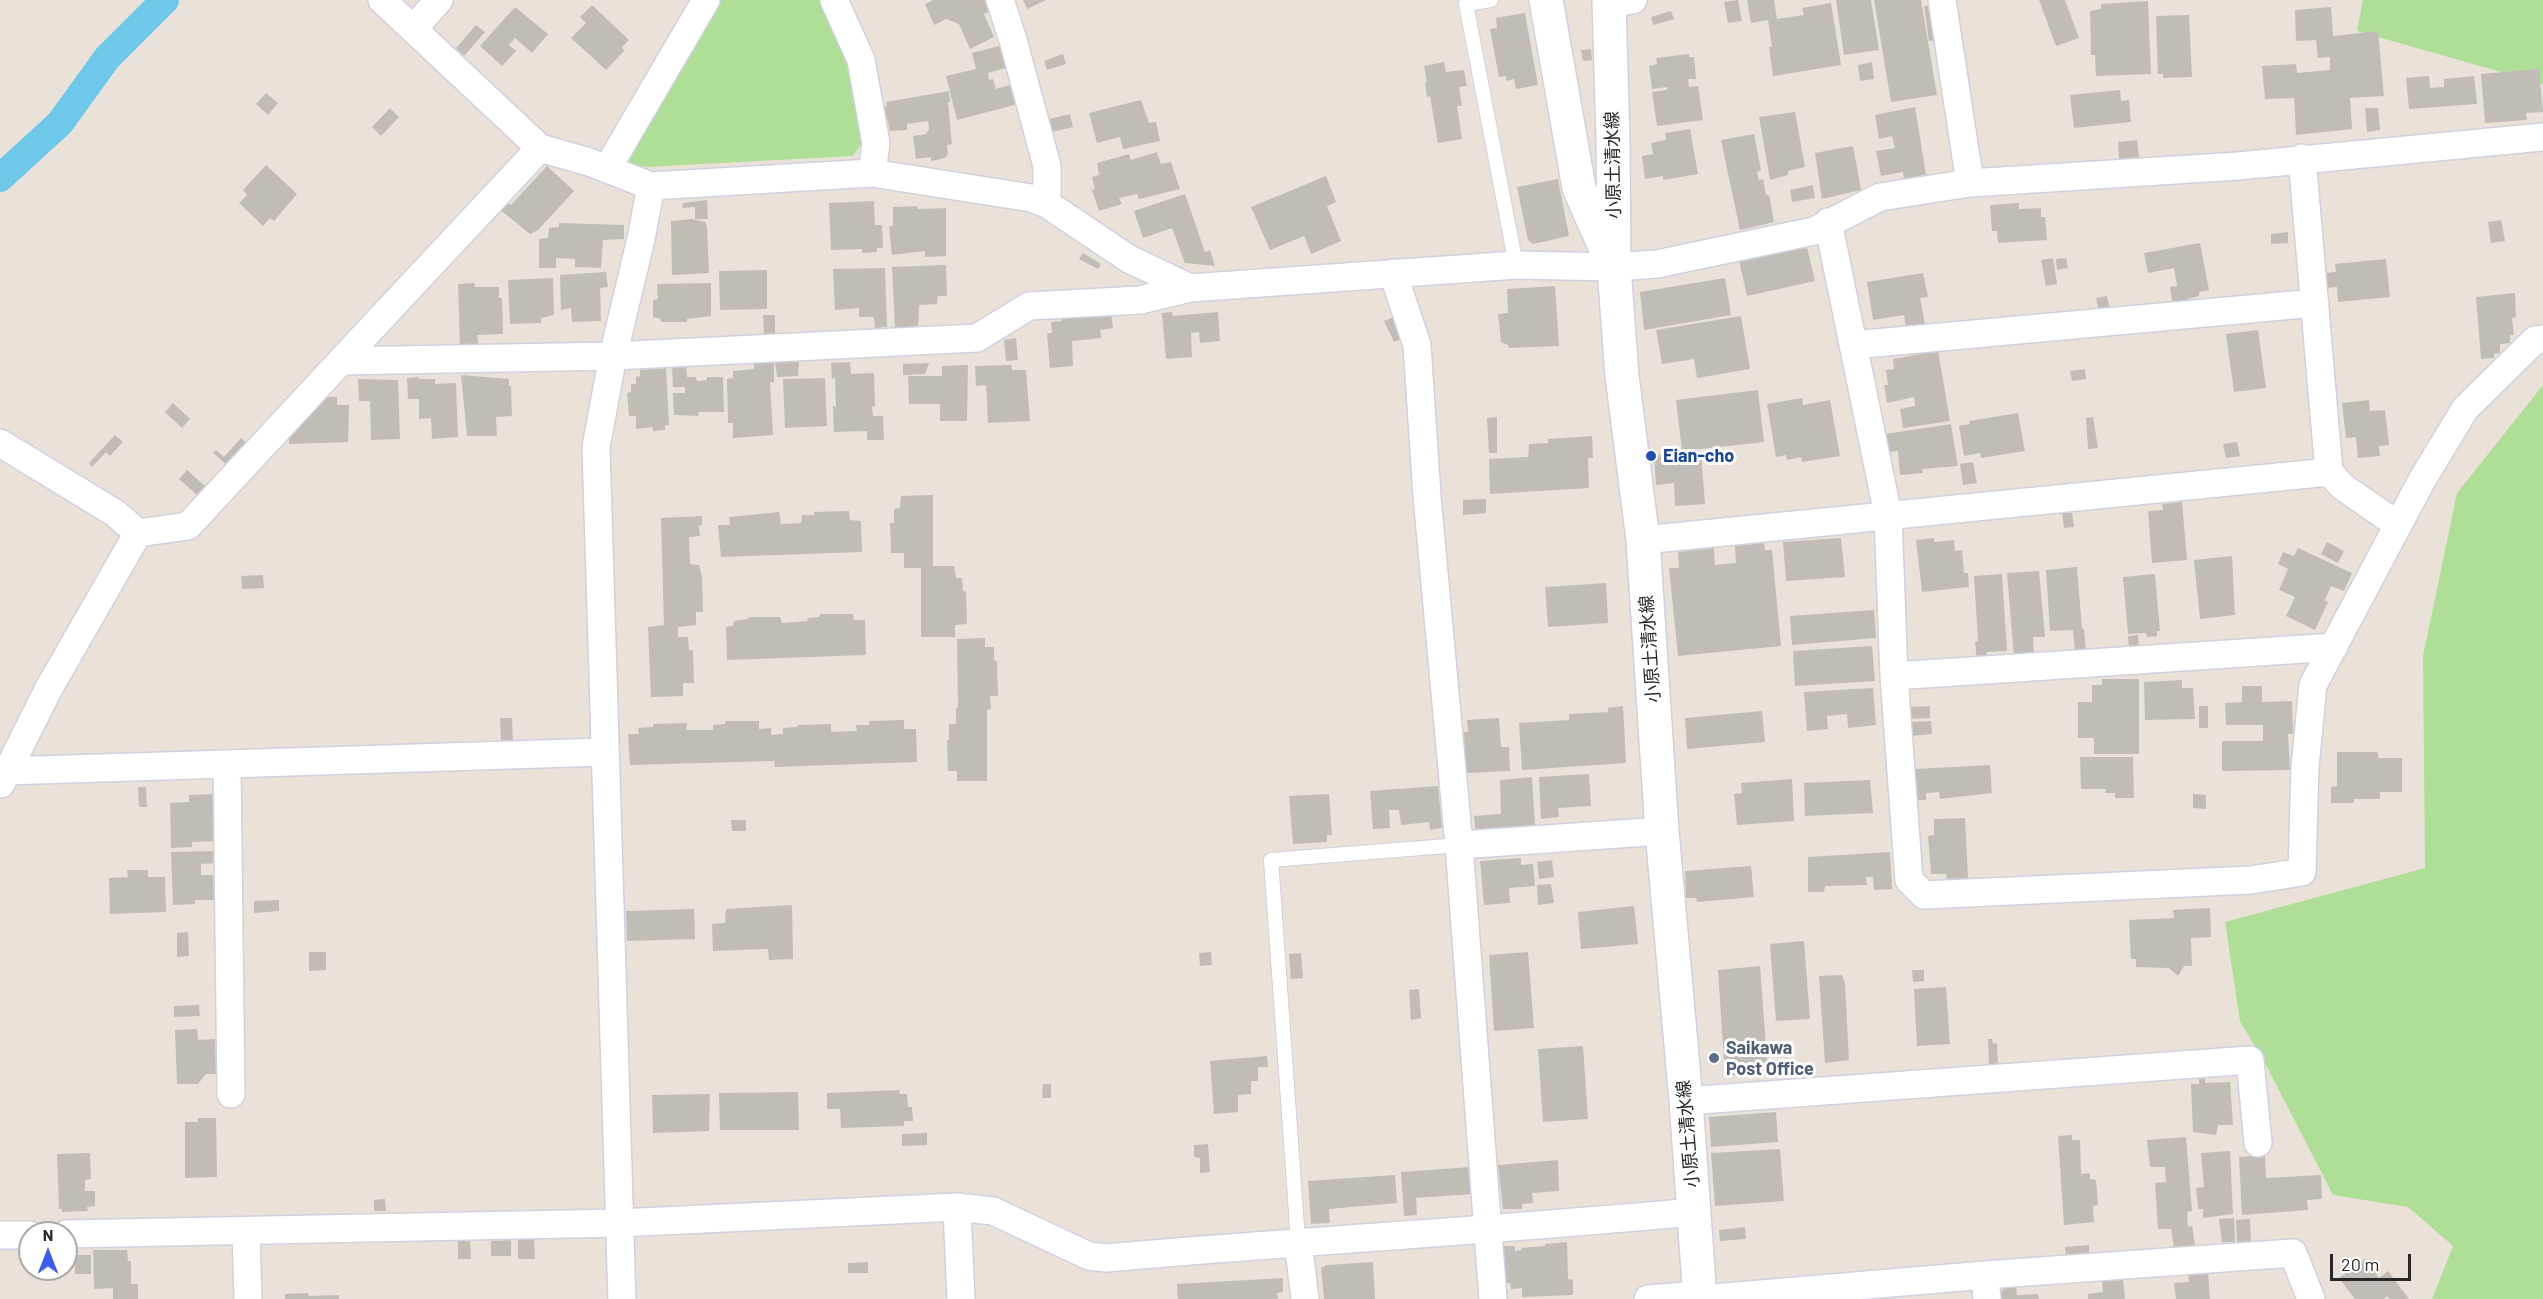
<!DOCTYPE html>
<html>
<head>
<meta charset="utf-8">
<style>
  body { margin:0 }
  #map { position:relative; width:2543px; height:1299px; overflow:hidden; background:#eae2d9; font-family:Barlow,sans-serif }
  canvas { display:block }
  .north { position:absolute; left:18px; top:1221px; width:60px; height:60px; box-sizing:border-box; background:#fff; border:2px solid #a9a9a9; border-radius:50%; rotate:0deg; font-size:16px; font-weight:700; line-height:24px; text-align:center; color:#272727 }
  .north::after { content:''; display:block; margin:auto; width:21px; height:27px; background:#3c5df3; clip-path:polygon(50% 0,100% 100%,50% 72%,0 100%) }
  .scale { position:absolute; left:2330px; top:1254px; width:81px; height:27px; box-sizing:border-box; border:3px solid #272727; border-top:0; padding-left:8px; font-size:18px; line-height:21px; white-space:nowrap; color:#272727; -webkit-text-stroke:4px #fff; paint-order:stroke }
</style>
</head>
<body>
<div id="map">
<canvas width="2543" height="1299"></canvas>
<div class="north">N</div>
<div class="scale">20 m</div>
</div>
<script>
const ctx = document.querySelector('canvas').getContext('2d');
ctx.lineJoin = 'round';
function fill(path, color) {
  ctx.fillStyle = color;
  ctx.fill(path, 'evenodd');
}
function strokePath(path, color, width, dash) {
  ctx.strokeStyle = color;
  ctx.lineWidth = width;
  ctx.lineCap = dash ? 'butt' : 'round';
  ctx.setLineDash(dash || []);
  ctx.stroke(path);
}
function label(font, color, halo, rows, align = 'center') {
  ctx.font = font + ' Barlow,"Noto Sans JP",sans-serif';
  ctx.lineWidth = 6;
  ctx.setLineDash([]);
  ctx.textBaseline = 'middle';
  ctx.strokeStyle = halo;
  ctx.fillStyle = color;
  for (const [text, x, y, turn = 0] of rows) {
    ctx.save();
    ctx.translate(x, y);
    ctx.rotate((+turn || 0) * Math.PI / 180);
    ctx.textAlign = isNaN(turn) ? turn : align;
    if (halo) ctx.strokeText(text, 0, 0);
    ctx.fillText(text, 0, 0);
    ctx.restore();
  }
}
fill(new Path2D(`
  M721,0H822L853,69L864,140L853,156L646,167L630,165V149Z
  M2363,0H2543V84L2357,31Z
  M2543,385V1299H2432L2453,1246L2408,1207L2333,1195L2265,1063L2240,1021L2225,922L2425,868L2423,656L2457,493Z`), '#afdf96');
strokePath(new Path2D(`
  M0,178L60,123L107,58L165,0`), '#6ec8ea', 28);
fill(new Path2D(`
  M933,0H987L991,10L984,14L994,37L970,49L959,24L946,19L934,25L925,4Z
  M1023,0H1046L1027,9Z
  M1738,0L1742,21L1728,23L1724,2Z
  M1747,0H1774L1777,19L1804,15L1802,8L1831,3L1841,65L1773,76L1769,47H1772L1768,20L1751,23Z
  M1836,0H1871L1879,50L1844,55Z
  M1874,0H1921L1937,95L1891,102Z
  M2039,0H2065L2079,38L2056,46Z
  M2148,1L2151,74L2096,76L2095,55H2091L2090,11L2101,9V4Z
  M592,5L629,40L622,47L624,51L606,70L571,38L586,23L580,17Z
  M1931,5L1937,40L1929,41L1924,6Z
  M515,7L548,34L532,53L515,38L509,45L516,51L502,66L480,46Z
  M2331,7L2333,36L2378,31L2384,96L2350,98L2352,129L2296,135L2294,98L2265,99L2262,66L2296,64L2297,73L2330,70V57L2318,58L2316,40L2296,41L2295,10Z
  M1671,11L1674,19L1653,25L1651,17Z
  M1525,13L1538,85L1516,89L1514,79L1506,81V76L1499,77L1490,29L1497,28L1496,18Z
  M2189,15L2192,77L2163,78V74H2158L2156,16Z
  M476,25L485,32L464,56L456,48Z
  M1003,45L1009,67L988,73L989,80L993,79L996,89L1013,84L1018,104L957,120L946,76L976,69L972,53Z
  M1591,49L1592,60L1583,61L1581,50Z
  M1063,54L1066,64L1047,70L1044,61Z
  M1689,54V57H1694L1696,79H1688L1689,87L1698,86L1703,120L1657,126L1652,92L1667,90V87L1652,89L1649,66L1657,64L1656,58Z
  M1444,62L1446,72L1464,70L1467,86L1459,87L1462,106H1457L1462,139L1438,143L1430,96L1427,97L1425,82H1427L1424,66Z
  M1872,62L1874,79L1860,81L1858,65Z
  M2539,69L2543,112L2526,113L2527,120L2485,123L2481,74Z
  M2429,76L2430,88L2444,87V79L2474,76L2477,104L2409,109L2406,78Z
  M2120,90L2121,101L2129,100L2131,122L2074,128L2070,95Z
  M949,91L950,102H948L952,144L947,145L948,154L945,158L931,161V157L916,159L913,136L926,134L929,129L928,121L907,124V130L890,131L884,106H887L886,102Z
  M266,93L278,103L268,115L256,104Z
  M1141,100L1149,123L1156,122L1160,141L1123,149L1120,137L1097,143L1089,113Z
  M1915,107L1926,175L1904,179L1903,172L1881,176L1876,151L1895,148L1892,136L1879,139L1875,115Z
  M390,108L399,117L381,136L372,127Z
  M2365,108H2378L2380,130L2367,132Z
  M1795,112L1805,167L1788,171V175L1770,180L1759,117Z
  M1070,114L1073,127L1052,132L1049,119Z
  M1690,129L1698,174L1663,180V176L1645,179L1642,156L1653,154L1651,143L1666,140L1665,133Z
  M1754,134L1761,170L1757,172L1759,180L1763,179L1766,195H1769L1774,222L1740,230L1721,140Z
  M2137,140L2139,158L2119,159L2118,142Z
  M1853,146L1861,190L1822,199L1815,153Z
  M1157,152L1161,164L1171,162L1180,189L1139,199L1137,194L1119,198L1122,204L1099,211L1092,190L1095,189L1092,177L1099,175L1097,163L1129,154L1131,160Z
  M266,165L297,194L274,221L270,218L263,226L239,203L247,195L243,190Z
  M547,166L574,191L538,230L530,234L499,209L506,202L511,205Z
  M1326,176L1336,202L1327,206L1341,241L1311,254L1304,236L1270,250L1251,207Z
  M1558,179L1569,236L1533,244L1528,240L1517,187Z
  M1813,185L1815,198L1792,202L1790,190Z
  M1185,194L1205,252L1210,250L1215,266L1185,263L1172,228L1143,238L1134,211Z
  M707,200L708,219H695V207L682,208L683,203Z
  M874,201L875,225H882L883,248H877V252L862,253V249L831,250L829,203Z
  M2019,203V209L2041,208V217H2045L2047,240L1998,243L1997,231H1992L1990,205Z
  M917,206L918,209L946,208V256L925,257V251L892,255L889,226H893V207Z
  M692,219L705,222L707,227L709,273L672,275L671,221Z
  M2501,220L2505,241L2491,243L2488,222Z
  M559,223L624,225V239L603,240L601,268L575,267V259L556,258V268H539V239L548,238L549,228L559,227Z
  M2288,232V243L2271,244V234Z
  M2200,243L2209,290L2199,292V296L2188,299L2189,305L2173,307L2170,287L2177,286L2174,268L2148,273L2144,253Z
  M1807,247L1815,281L1747,296L1739,261Z
  M1083,253L1101,264L1098,269L1079,259Z
  M2053,258L2057,284L2046,286L2041,260Z
  M2066,258L2068,268L2057,270L2056,259Z
  M2386,259L2390,297L2338,302L2337,287L2327,288L2325,273L2336,272L2335,264Z
  M946,265L947,296H938L937,304L919,305L918,327L895,328L892,267Z
  M885,268L887,327L875,328L874,317H859V308L835,310L833,269Z
  M767,270V309L720,310L719,271Z
  M606,272L608,287L600,288L601,321L572,322L571,308L561,310L560,275Z
  M1923,273L1928,297L1920,298L1925,324L1906,327L1904,315L1873,320L1867,282Z
  M553,278L554,315L541,318V323L510,324L508,280Z
  M1725,278L1731,315L1644,330L1640,292Z
  M474,283L475,287H499V298H502L503,334L477,335L479,347H460L458,284Z
  M711,283V316L687,319V322H661V319L653,317V300L658,299L657,284Z
  M1555,286L1559,346L1509,348L1508,345L1501,342L1498,314L1508,313L1507,289Z
  M2515,293L2516,317L2512,318L2514,335H2510V343L2500,344V353L2494,354V358L2481,359L2476,297Z
  M2107,296L2111,316L2100,318L2096,298Z
  M1172,312L1173,316L1218,312L1220,341L1200,343L1199,332L1191,333L1192,357L1166,359L1162,313Z
  M1111,314L1113,328L1100,330L1101,338L1072,341L1073,366L1050,368L1047,333H1052L1051,322L1062,321L1061,318Z
  M763,315H775V333L764,334Z
  M1741,316L1750,369L1697,378L1694,359L1662,364L1656,330Z
  M1394,317L1404,338L1394,342L1384,321Z
  M2258,330L2266,388L2234,392L2226,334Z
  M1016,338L1018,360L1006,361L1004,340Z
  M1938,351L1950,421L1903,428L1900,409L1915,406L1914,397L1887,403L1884,385H1888L1886,370L1894,369L1893,359Z
  M799,361L798,376L777,377L775,362Z
  M774,362V382H770L773,435L733,438V423H728L727,379L733,378V371L754,369V363Z
  M850,362L851,374L874,373L875,406L872,407L873,416H883L884,440H867V431L834,432L833,406L836,407L835,378L832,379L831,363Z
  M929,363L925,374L903,375V364Z
  M686,365L687,377H696L697,381L707,380V377H723L724,412H699L698,416L674,415L673,393H685V387H673L672,366Z
  M968,365L967,421H940V404H909L908,376H942V366Z
  M1011,365L1012,370H1026L1030,421L988,423L986,385L976,386L975,366Z
  M666,368L669,425H665V430L653,431V427L636,429V416H629L627,393L631,392V384H636V377L640,376V370Z
  M2085,369L2086,379L2072,381L2070,371Z
  M461,375L509,379V386H511L512,416L496,417L497,436H467Z
  M419,377V379H435V384L456,383L458,437L432,439L431,418L419,419V399H408L407,378Z
  M825,378L827,426L785,428L783,379Z
  M358,379L398,380L400,439L371,440L370,401H359Z
  M1758,390L1764,442L1682,451L1676,400Z
  M324,397H337V405H349L348,442L289,444V427L310,402H324Z
  M1802,398L1803,405L1830,400L1840,456L1802,462L1801,457L1787,460L1786,455L1776,457L1767,404Z
  M2369,400L2370,411L2385,410L2389,445L2379,446L2380,456L2358,458L2356,437L2346,438L2342,403Z
  M173,403L190,419L182,428L165,412Z
  M2018,413L2025,451L1981,458L1980,453L1964,456L1959,426L1970,424L1969,421Z
  M1497,417V453H1489L1487,418Z
  M2093,417L2098,448L2088,449L2086,418Z
  M1951,424L1958,466L1922,469L1923,473L1900,475L1898,451L1890,452L1886,434Z
  M115,435L123,442L110,456L106,452L92,467L89,463Z
  M1592,436L1593,458H1588L1589,488L1490,494L1489,459L1528,457L1529,444L1548,443V439Z
  M241,438L251,447L229,467L213,453L216,450L224,457Z
  M2237,442L2240,456L2226,458L2223,444Z
  M1701,452L1705,504L1675,506L1674,483L1656,485L1654,455Z
  M1973,462L1977,483L1963,485L1960,464Z
  M187,470L206,487L198,496L179,479Z
  M933,495V566H954L956,578H962L963,591L966,592L967,624L955,625V637H921V568H904V553H891L890,523H894V509L900,508L901,496Z
  M1486,499V513L1463,515V500Z
  M2182,502L2187,560L2152,563L2148,511L2163,510L2162,504Z
  M849,511L850,520L861,521L862,552L721,557L718,525H730L729,517L779,512L781,524L801,523L802,515H814V512Z
  M2062,513H2072L2074,527L2064,528Z
  M702,516V525H699L700,536L689,537L690,564L699,565L702,577L703,612H696V625L678,627V637H688L689,650H693L694,683H683V696L651,697L648,627L664,625L661,518Z
  M1841,538L1845,577L1786,581L1783,542Z
  M1934,538V542L1954,540L1955,551L1962,550L1964,573H1968L1969,587L1922,592L1916,540Z
  M2327,542L2344,551L2338,563L2321,554Z
  M1764,543L1765,550H1772L1781,646L1678,656L1669,568H1679L1678,552L1714,548L1715,565L1736,563L1735,546Z
  M2298,548L2352,573L2344,591L2331,586L2325,600L2328,602L2315,630L2286,616L2295,597L2279,590L2288,569L2278,564L2283,552L2294,556Z
  M2232,556L2235,615L2200,619L2194,560Z
  M2077,567L2082,629H2084L2086,651L2075,652L2073,630L2050,631L2046,570Z
  M2039,571L2045,637H2033L2034,656H2014L2007,573Z
  M2002,574L2007,651L1987,652V660L1977,661L1975,642L1978,641L1974,576Z
  M2155,574L2160,631H2157V636L2147,637L2146,633L2128,634L2123,577Z
  M263,575L264,588L242,589L241,576Z
  M1606,583L1608,623L1548,627L1545,587Z
  M1874,610L1876,638L1792,645L1790,616Z
  M820,614H853L854,620H865L866,655L727,660L726,627L733,626L734,621L748,619L749,617H780L782,623L808,621L807,618L819,617Z
  M2138,635L2139,648L2129,649L2128,636Z
  M985,638V647H994V660L997,661L998,696H990L991,709L987,710V781H957V771H948L947,740H949V724H956V707L958,708L957,639Z
  M1872,646L1875,681L1795,686L1793,651Z
  M2102,679H2139V754H2094V738H2078V702H2092V685H2102Z
  M2182,680V688H2193L2195,719L2145,720L2144,682Z
  M2242,686H2262V702L2292,701L2293,734H2288L2290,770L2222,771V741H2263V725H2226L2225,703L2242,702Z
  M1873,688L1876,725L1848,728L1847,714L1827,716L1828,729L1807,731L1804,692Z
  M1623,706L1626,763L1522,770L1519,723L1569,720V714L1608,712V708Z
  M1930,706V718L1910,719V707Z
  M2199,706H2208V728H2199Z
  M1762,711L1765,742L1687,749L1685,718Z
  M500,718H512L513,743H501Z
  M1499,718L1501,747H1509L1510,771L1466,773L1461,732H1468L1467,720Z
  M904,720V729H916L917,762L775,767L774,761L630,765L628,734H639L638,728L653,727V724L687,723L686,730H713V725L725,724V721H759V729L771,728V735L783,734V728L797,727L798,725L831,724V732L857,731L856,725H869V721Z
  M1931,721L1932,734L1911,736L1910,722Z
  M2337,752H2378V758H2402V792H2380V799H2354V803H2331V787L2337,786Z
  M2080,757H2133L2134,798H2115V793H2105L2106,789H2081Z
  M1990,765L1992,793L1940,799L1939,792L1926,793V800H1917L1915,769Z
  M1589,774L1591,806L1558,808L1559,817L1541,819L1539,777Z
  M1532,777L1535,829L1476,833L1474,816L1501,814L1500,780Z
  M1792,779L1794,821L1737,825L1734,794L1742,793L1741,783Z
  M1870,780L1873,813L1805,816L1804,783Z
  M1438,786L1442,828L1430,830L1429,822L1401,825L1399,810H1389L1390,828L1373,829L1370,791Z
  M138,787H146L147,807H139Z
  M217,794L218,841L192,842V847L171,848L170,803L189,802V795Z
  M1329,794L1332,835H1327V842L1293,844L1289,796Z
  M2193,794L2206,795V809L2193,808Z
  M1965,818L1968,878L1947,879L1946,874H1931L1928,836L1934,835V819Z
  M731,820H746V831H732Z
  M216,851L217,863L201,864V875H213L214,900H195V904L173,905L171,852Z
  M1890,852L1892,889L1874,890L1873,877H1866L1867,885L1825,886L1824,892H1808V857Z
  M1521,858V865L1533,864L1535,886L1509,888L1510,903L1484,905L1480,861Z
  M1552,860L1554,877L1539,879L1537,862Z
  M1751,866L1754,897L1697,902L1696,898H1686L1685,871Z
  M127,870H148V877H165L166,912L110,914L109,878L128,877Z
  M1551,884L1554,903L1538,905L1537,885Z
  M279,900V911L254,913V901Z
  M792,905L793,959L769,960L768,949L713,951L712,924L725,923L726,909Z
  M1634,906L1638,944L1581,949L1578,912Z
  M2210,908L2211,937L2191,938L2192,966H2184L2178,976L2169,968L2136,967V959H2131L2129,920L2174,918L2173,910Z
  M694,909L695,939L627,941L626,911Z
  M188,932L189,956L177,957V933Z
  M1804,941L1810,1019L1776,1021L1770,944Z
  M309,952H326V970L309,971Z
  M1211,952L1212,965L1200,966L1199,953Z
  M1528,952L1534,1028L1494,1031L1489,955Z
  M1301,953L1303,978L1291,979L1289,954Z
  M1760,966L1768,1073L1725,1076L1718,970Z
  M1912,970H1924V981L1913,982Z
  M1842,975L1845,984L1849,1060L1825,1063L1819,976Z
  M1946,987L1950,1044L1917,1046L1914,989Z
  M1419,989L1421,1018L1411,1020L1409,990Z
  M199,1005L200,1016L174,1017V1006Z
  M197,1029L198,1040L215,1039L216,1074H206L198,1084H177L175,1030Z
  M1988,1039H1992L1993,1044L1997,1043L1998,1066H1989Z
  M1583,1046L1588,1119L1543,1122L1538,1049Z
  M1267,1056L1268,1067H1258V1081H1251V1094L1238,1095V1112L1214,1114L1210,1061Z
  M2205,1078V1083L2230,1082L2233,1125H2218L2216,1135L2193,1132L2191,1084H2199V1079Z
  M1043,1084H1051V1098H1042Z
  M899,1090L900,1094H907L908,1107H912L913,1121H904V1126L841,1128L840,1109H827V1093Z
  M798,1092L799,1130H720L719,1093Z
  M710,1094L709,1131L653,1133L652,1095Z
  M1776,1112L1778,1142L1711,1147L1709,1117Z
  M198,1118H216L217,1177L185,1178V1122H198Z
  M927,1133V1145L902,1146V1134Z
  M2072,1135V1140H2080L2081,1174L2090,1173V1179L2096,1180L2098,1205L2093,1206L2094,1222L2064,1225L2058,1136Z
  M2186,1137L2192,1211L2187,1212L2188,1227L2192,1226L2195,1245L2174,1247L2171,1229H2158L2155,1183L2166,1182L2165,1167H2150L2147,1140Z
  M1208,1144L1210,1172L1200,1173V1158L1194,1157V1145Z
  M1780,1149L1784,1201L1715,1206L1711,1153Z
  M2230,1151L2233,1214L2203,1218V1209H2198L2196,1188L2204,1187L2201,1153Z
  M90,1153L91,1179L85,1180V1191H95V1206L87,1207L88,1211L62,1212V1209H59L57,1154Z
  M2265,1155L2266,1178L2321,1175L2322,1199L2307,1200L2308,1210L2242,1215L2239,1157Z
  M1558,1160L1559,1191L1532,1193L1533,1203L1522,1204V1209H1503L1498,1165Z
  M1471,1167L1472,1194L1416,1198L1417,1215L1404,1216L1401,1172Z
  M1395,1175L1397,1203L1329,1209L1330,1223L1311,1224L1308,1181Z
  M385,1199L386,1211H374V1200Z
  M2234,1218L2235,1242H2222L2219,1219Z
  M2250,1219L2251,1242L2237,1243L2236,1220Z
  M1745,1227L1746,1239L1720,1241L1719,1230Z
  M534,1238L535,1259H518V1239Z
  M458,1240H470L471,1259H458Z
  M511,1240V1256H491V1241Z
  M1567,1242L1568,1279L1573,1280V1295L1522,1297V1288L1511,1289L1510,1283H1506L1502,1246H1515V1251L1522,1250L1521,1248L1545,1246V1244Z
  M2089,1245V1254L2066,1257L2065,1247Z
  M93,1250H127L128,1261H131V1284H138V1299H113V1288L94,1289Z
  M74,1255H91V1274H75Z
  M2365,1259L2379,1278L2388,1271L2409,1299H2389L2387,1296L2384,1299H2355L2339,1278Z
  M868,1262V1273H848V1263Z
  M1373,1262L1375,1299H1324L1321,1268L1327,1265Z
  M2208,1272L2210,1299H2176L2174,1283L2189,1282L2188,1273Z
  M1283,1278V1292L1277,1293L1278,1299H1178L1177,1284Z
  M2123,1278L2125,1299H2088V1294L2103,1292L2102,1280Z
  M2016,1286L2017,1295L2038,1294L2039,1299H2000V1293L2005,1287Z
  M308,1293L309,1296L339,1295V1299H285V1294Z`), '#c2bcb6');
const service = new Path2D(`
  M1491,0L1466,4L1516,265
  M1298,1241L1271,860L1459,845`);
const minor = new Path2D(`
  M382,0L540,148L589,162L651,186L872,173L1031,198L1047,204L1129,259L1190,288
  M834,0L861,60L876,143L872,173
  M1000,0L1013,40L1047,166V204
  M1942,0L1970,183
  M1609,4L1633,0
  M413,29L439,0
  M540,148L341,361L613,356L977,338L1029,306L1140,300L1190,288L1516,265L1614,267L1657,264L1814,231L1880,197L1970,183L2238,166L2543,137
  M2302,158L2329,472L2343,487L2398,525
  M607,169L706,0
  M1828,222L1888,515L1894,676L1909,880L1924,895L2251,880L2302,872L2305,767L2313,685L2422,480L2465,409L2535,340L2543,339
  M1393,273L1417,345L1427,496L1459,845L1493,1299
  M1853,345L2315,303
  M0,443L115,513L138,533L49,688L1,784
  M138,533L188,526L341,361
  M1643,540L2329,472
  M1894,676L2334,647
  M227,764L231,1094
  M6,771L604,752
  M1459,845L1662,831
  M1686,1101L2250,1060L2258,1143
  M957,1207L961,1299
  M246,1232L248,1299
  M66,1234L619,1223L957,1207L993,1211L1089,1256L1106,1258C1302,1241 1498,1230 1694,1212
  M0,1235H30
  M1298,1241L1305,1299
  M1985,1275L1987,1299
  M622,1299L596,447L613,356L641,239L651,186
  M1648,1299L1700,1295
  M1702,1299L1985,1275L2293,1253L2311,1299`);
const tertiary = new Path2D(`
  M1546,0L1579,188L1614,267`);
const secondary = new Path2D(`
  M1609,0L1613,140L1614,267L1622,376L1643,540L1662,831L1686,1101L1700,1299`);
strokePath(service, '#ced1e0', 16);
strokePath(minor, '#ced1e0', 30);
strokePath(tertiary, '#ced1e0', 36);
strokePath(secondary, '#ced1e0', 36);
strokePath(service, '#fff', 14);
strokePath(minor, '#fff', 27);
strokePath(tertiary, '#fff', 33);
strokePath(secondary, '#fff', 33);
for (const [x, y, r, color] of [
  [1651,456,6,"#1a4fb4"],
  [1714,1058,6,"#5c6f8a"]
]) {
  const dot = new Path2D();
  dot.arc(x, y, r, 0, 2 * Math.PI);
  ctx.fillStyle = color;
  ctx.fill(dot);
  strokePath(dot, '#fff', 2);
}
label('18px', '#272727', '#fff', [
  ["小原土清水線",1613,165,-91],
  ["小原土清水線",1650,649,-94],
  ["小原土清水線",1688,1134,-95]
]);
label('bold 18px', '#164399', '#fff', [
  ["Eian-cho",1663,456]
], 'left');
label('bold 18px', '#4e5e75', '#fff', [
  ["Saikawa",1726,1048],
  ["Post Office",1726,1069]
], 'left');
</script>
</body>
</html>
